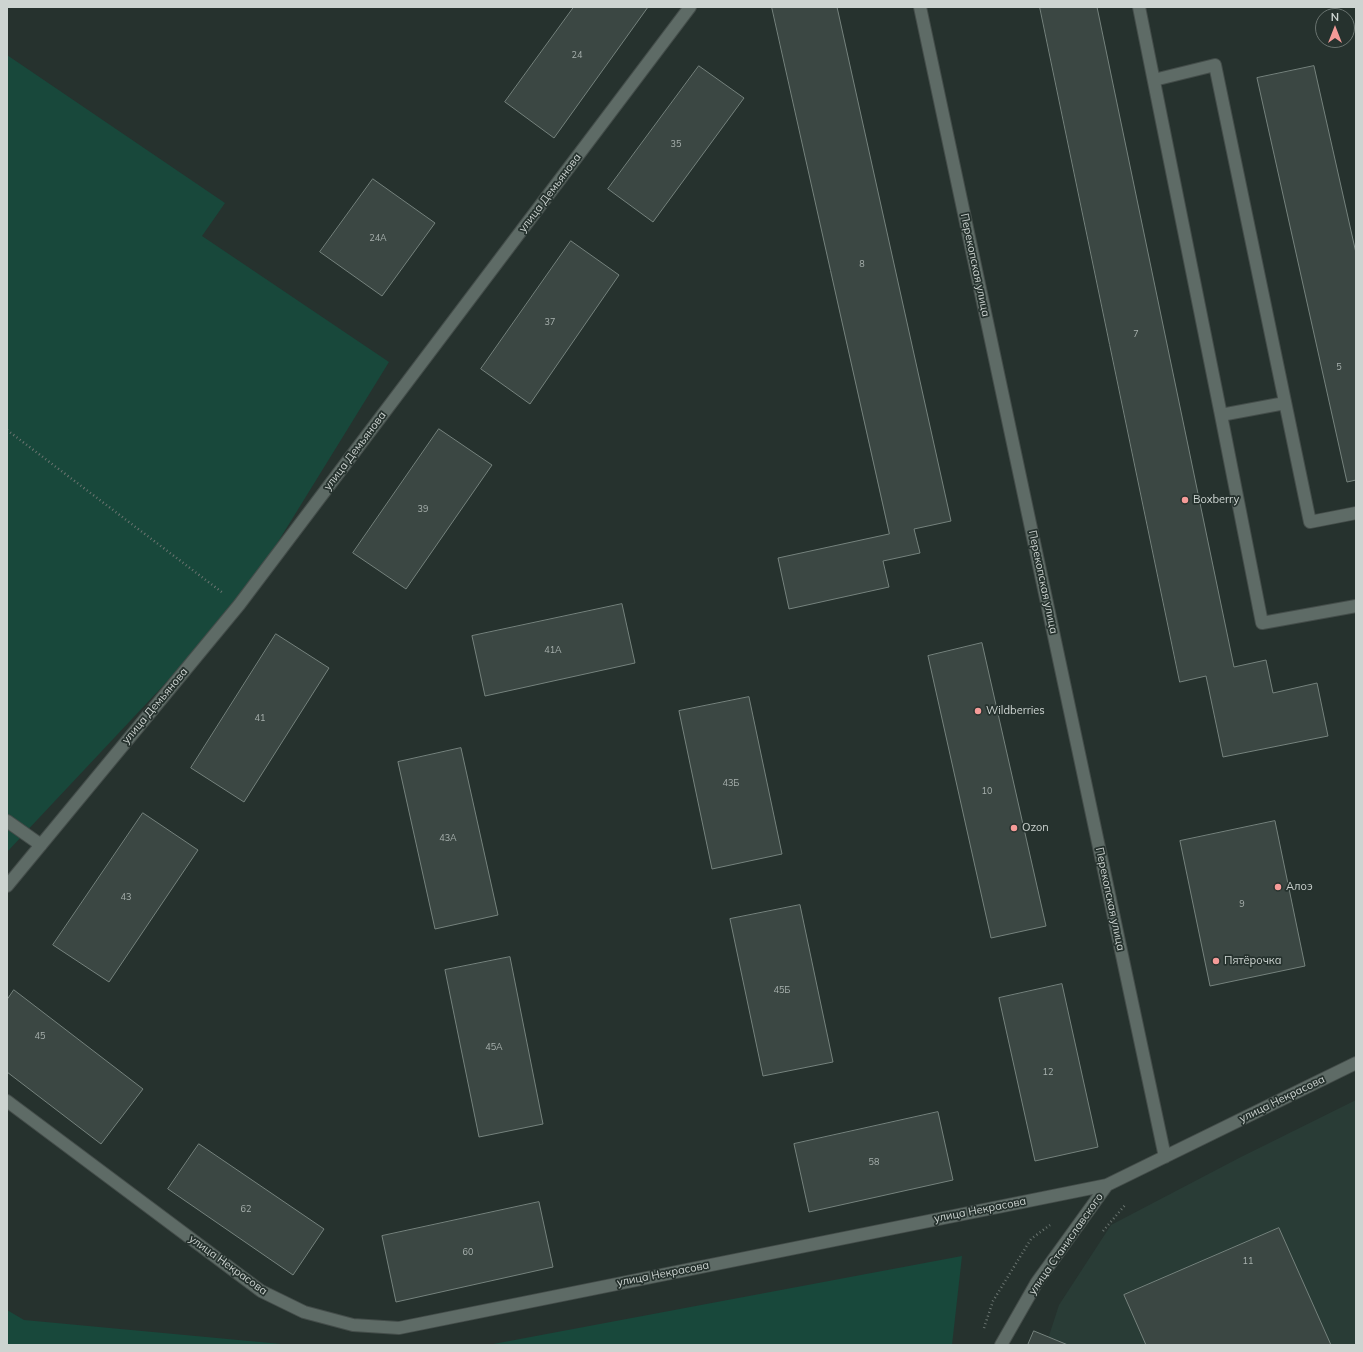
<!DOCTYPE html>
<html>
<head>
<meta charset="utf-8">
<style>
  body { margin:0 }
  #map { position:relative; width:1363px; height:1352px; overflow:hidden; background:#26322e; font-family:Mulish,sans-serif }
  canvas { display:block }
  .frame { position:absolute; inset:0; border:8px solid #cdd4d1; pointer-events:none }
  .north { position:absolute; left:1315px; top:8px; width:40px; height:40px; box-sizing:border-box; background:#26322e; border:1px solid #69736f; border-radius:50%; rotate:0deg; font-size:11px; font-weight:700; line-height:16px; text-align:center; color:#cdd4d1 }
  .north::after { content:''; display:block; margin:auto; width:14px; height:18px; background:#f59b98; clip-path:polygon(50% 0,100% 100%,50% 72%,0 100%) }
</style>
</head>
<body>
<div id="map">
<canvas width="1363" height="1352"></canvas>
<div class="frame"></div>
<div class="north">N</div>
</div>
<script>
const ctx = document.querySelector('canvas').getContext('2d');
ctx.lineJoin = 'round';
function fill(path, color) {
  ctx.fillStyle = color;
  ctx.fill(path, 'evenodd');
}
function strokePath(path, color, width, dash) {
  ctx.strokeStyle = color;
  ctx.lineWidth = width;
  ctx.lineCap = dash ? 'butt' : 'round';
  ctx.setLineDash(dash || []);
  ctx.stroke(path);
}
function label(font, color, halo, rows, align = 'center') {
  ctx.font = font + ' Mulish,sans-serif';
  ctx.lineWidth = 3.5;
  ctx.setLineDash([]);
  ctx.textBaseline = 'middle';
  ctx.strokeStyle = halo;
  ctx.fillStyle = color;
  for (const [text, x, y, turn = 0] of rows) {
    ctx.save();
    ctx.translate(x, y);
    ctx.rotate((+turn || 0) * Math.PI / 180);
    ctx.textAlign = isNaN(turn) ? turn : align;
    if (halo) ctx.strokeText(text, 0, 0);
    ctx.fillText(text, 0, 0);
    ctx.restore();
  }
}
fill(new Path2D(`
  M1356,1100V1345H1046L1059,1305L1111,1225L1239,1158Z`), '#293c36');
fill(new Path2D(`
  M7,55L225,203L202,236L389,362L239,605L7,852Z
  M962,1256L952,1345H488Z
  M7,1310L24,1320L292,1345H7Z`), '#18483b');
const building = new Path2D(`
  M574,7H648L554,138L505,102Z
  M772,7H837L951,521L914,529L920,553L883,561L889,587L789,609L778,558L889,534Z
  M1040,7H1097L1234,667L1266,660L1273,693L1317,683L1328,736L1223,757L1206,676L1180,682Z
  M699,66L744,98L653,222L608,189Z
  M1314,66L1356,253V480L1347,482L1257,78Z
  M373,179L435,223L382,296L320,252Z
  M571,241L619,275L530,404L481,369Z
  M439,429L492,465L406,589L353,553Z
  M622,604L635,663L485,696L472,636Z
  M276,634L329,668L244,802L191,768Z
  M982,643L1046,926L991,938L928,656Z
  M749,697L782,854L712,869L679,711Z
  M461,748L498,915L435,929L398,762Z
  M143,813L198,850L109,982L53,945Z
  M1275,821L1305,966L1210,986L1180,841Z
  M800,905L833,1062L763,1076L730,919Z
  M510,957L543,1124L479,1137L445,970Z
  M1062,984L1098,1147L1035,1161L999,998Z
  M14,990L143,1089L101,1144L7,1072V1000Z
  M938,1112L953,1180L809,1212L794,1144Z
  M199,1144L324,1229L293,1275L168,1189Z
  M539,1202L553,1267L396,1302L382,1236Z
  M1279,1228L1331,1345H1146L1124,1295Z
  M1034,1331L1068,1345H1028Z`);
fill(building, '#3b4743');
strokePath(building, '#75827d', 1);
const minor = new Path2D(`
  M920,7L1165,1157
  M1139,7L1221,415L1262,623L1356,606
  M1154,80L1215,65L1310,522L1356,513
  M1221,415L1285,403
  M7,821L41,845
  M7,886L239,605L690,7
  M7,1101L261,1291L304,1312L353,1325L399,1328L1107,1185L1356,1063
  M1001,1345L1037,1282L1107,1185`);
strokePath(minor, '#444d4a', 14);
strokePath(new Path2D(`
  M7,430L223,593
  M1103,1231L1126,1204
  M984,1328L993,1301L1031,1239L1050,1225`), '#6b7571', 2.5, [1, 3]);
strokePath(minor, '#5e6b66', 12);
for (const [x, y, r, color] of [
  [1185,500,4,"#f59b98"],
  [978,711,4,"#f59b98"],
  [1014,828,4,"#f59b98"],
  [1278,887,4,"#f59b98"],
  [1216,961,4,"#f59b98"]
]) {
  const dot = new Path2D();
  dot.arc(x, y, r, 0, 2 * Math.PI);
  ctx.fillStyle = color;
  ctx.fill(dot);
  strokePath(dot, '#26322e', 1.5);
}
label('9px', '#a8b1ae', null, [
  ["24",577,55],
  ["35",676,144],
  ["24А",378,238],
  ["8",862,264],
  ["37",550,322],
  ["7",1136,334],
  ["5",1339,367],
  ["39",423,509],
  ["41А",553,650],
  ["41",260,718],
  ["43Б",731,783],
  ["10",987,791],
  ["43А",448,838],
  ["43",126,897],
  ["9",1242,904],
  ["45Б",782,990],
  ["45",40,1036],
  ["45А",494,1047],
  ["12",1048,1072],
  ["58",874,1162],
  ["62",246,1209],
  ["60",468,1252],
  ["11",1248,1261]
]);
label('11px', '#cdd4d1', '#26322e', [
  ["улица Демьянова",550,193,-53],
  ["Перекопская улица",975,265,78],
  ["улица Демьянова",355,451,-53],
  ["Перекопская улица",1043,582,78],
  ["улица Демьянова",155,706,-50],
  ["Перекопская улица",1110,899,78],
  ["улица Некрасова",1282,1099,-26],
  ["улица Некрасова",980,1210,-11],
  ["улица Станиславского",1066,1244,-55],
  ["улица Некрасова",228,1265,36],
  ["улица Некрасова",663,1274,-11]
]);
label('11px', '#cdd4d1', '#26322e', [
  ["Boxberry",1193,500],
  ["Wildberries",986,711],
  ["Ozon",1022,828],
  ["Алоэ",1286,887],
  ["Пятёрочка",1224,961]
], 'left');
</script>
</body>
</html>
